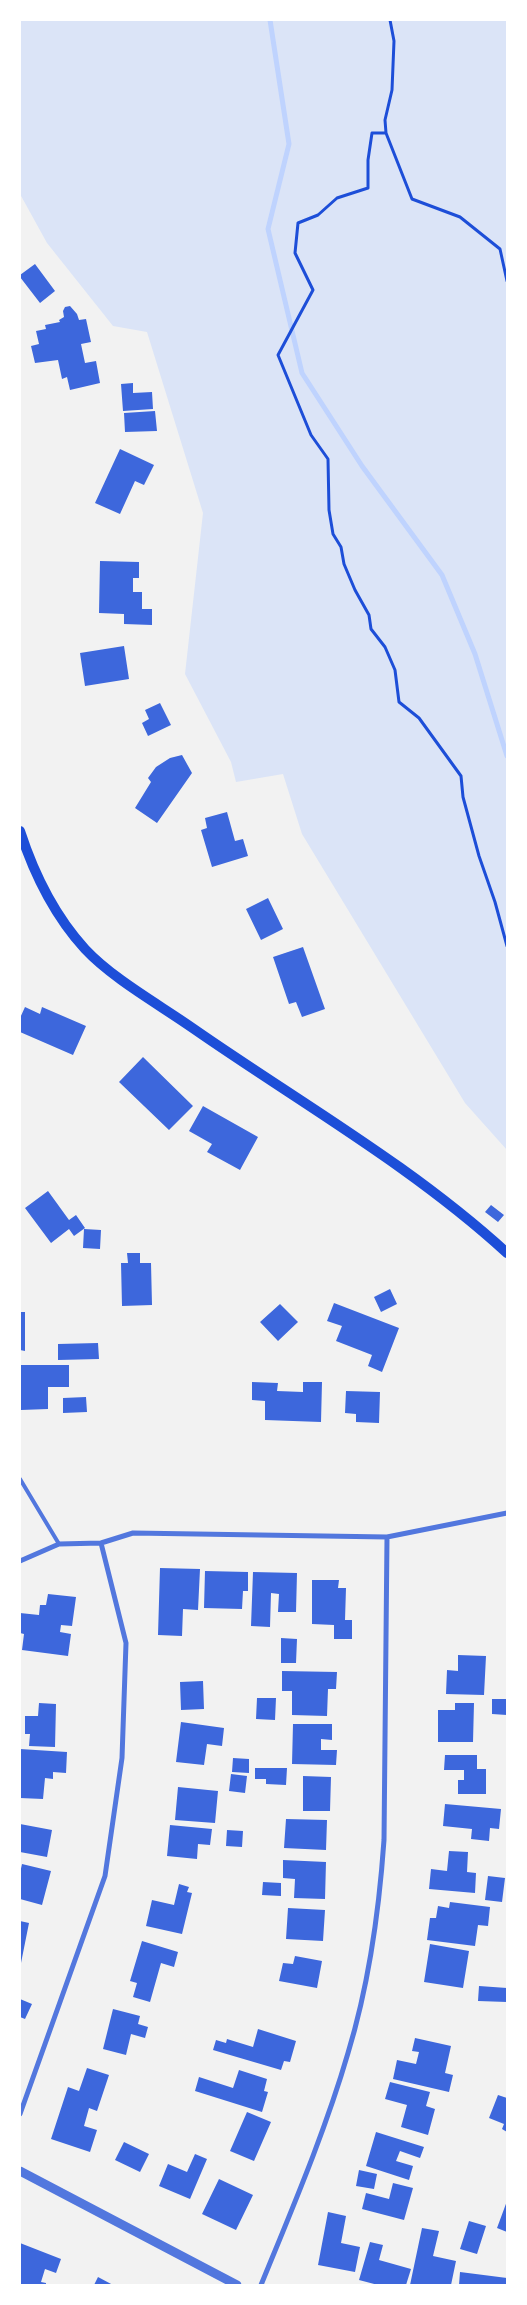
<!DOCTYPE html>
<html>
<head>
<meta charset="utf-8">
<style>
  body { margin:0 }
  #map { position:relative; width:527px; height:2305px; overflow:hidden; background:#f2f2f2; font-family:"Open Sans",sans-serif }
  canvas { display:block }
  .frame { position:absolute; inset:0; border:21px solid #fff; pointer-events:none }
</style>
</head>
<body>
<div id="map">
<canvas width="527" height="2305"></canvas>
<div class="frame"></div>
</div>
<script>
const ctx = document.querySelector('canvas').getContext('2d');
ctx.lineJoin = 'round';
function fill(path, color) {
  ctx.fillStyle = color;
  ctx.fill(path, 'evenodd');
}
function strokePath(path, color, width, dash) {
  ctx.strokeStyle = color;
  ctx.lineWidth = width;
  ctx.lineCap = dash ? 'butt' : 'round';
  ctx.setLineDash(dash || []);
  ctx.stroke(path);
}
fill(new Path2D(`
  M20,20H507V1150L465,1103L302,834L283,774L236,782L231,762L185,674L203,513L147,332L113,326L47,243L20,194Z`), '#dbe4f7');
strokePath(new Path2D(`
  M270,20L289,144L268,229L302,373L362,466L442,575L475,654L507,756`), '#bfd3fe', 5);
fill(new Path2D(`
  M35,264L55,291L40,303L20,277V275Z
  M70,306L77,314L79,320L86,319L91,342L81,344L85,363L96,361L100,383L70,390L67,377L62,379L58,360L35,363L31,346L39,344L36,331L46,329L45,325L60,322L59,320L64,317L63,311L65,307Z
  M133,383V393L152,392L153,409L123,411L121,384Z
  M155,411L157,431L125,432L124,413Z
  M120,449L154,465L144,485L135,481L120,514L95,503Z
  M100,561L139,562V578H133V592H142V609H152V625L124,624V614L99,613Z
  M124,646L129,679L85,686L80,653Z
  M160,703L171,725L148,736L142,723L149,719L145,710Z
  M182,755L192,773L157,823L135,808L151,782L148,778L156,767L170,758Z
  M227,812L235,841L243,839L248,856L212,867L201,830L207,828L205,818Z
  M268,898L283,929L261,940L246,909Z
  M303,947L325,1009L302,1017L296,1002L289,1004L273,957Z
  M25,1007L40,1014L42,1007L86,1026L73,1055L20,1032V1018Z
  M143,1057L193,1106L169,1130L119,1082Z
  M203,1106L258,1137L240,1170L207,1152L212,1144L189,1131Z
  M48,1191L69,1220L76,1215L85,1228L74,1236L69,1229L51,1243L25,1208Z
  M491,1205L504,1215L498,1222L485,1212Z
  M84,1229L101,1230L100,1249L83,1248Z
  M127,1253H140V1263H151L152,1305L122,1306L121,1263H128Z
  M390,1289L397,1304L381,1312L374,1297Z
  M334,1303L399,1328L382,1372L368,1366L372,1355L336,1341L342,1326L327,1321Z
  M280,1304L298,1322L278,1341L260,1322Z
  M20,1312H25V1351L20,1350Z
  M98,1343L99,1359L58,1360V1344Z
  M20,1365H69V1387H48V1409L21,1410Z
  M252,1382L278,1383L277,1391L303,1392V1382H322L321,1422L265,1420V1401L252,1400Z
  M346,1391L380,1392L379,1423L356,1422V1414L345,1413Z
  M86,1397L87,1412L63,1413V1398Z
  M160,1568L200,1569L198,1610L183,1609L182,1636L158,1635Z
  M205,1571L248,1572V1591H243L242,1609L204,1608Z
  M253,1572L297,1573L296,1612H278L279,1594L271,1593L270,1627L251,1626Z
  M312,1580H339L338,1588H346L345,1620H352V1639H334V1625L312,1624Z
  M48,1594L76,1597L72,1626L61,1625L60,1632L71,1634L68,1656L22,1650L24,1634L20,1633V1613L39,1615L40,1605H46Z
  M281,1638L297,1639L296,1663H281Z
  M458,1655L486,1656L484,1695L446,1694L447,1670L458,1671Z
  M282,1671L337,1672L336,1689H328L327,1716L292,1715V1691H282Z
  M203,1681L204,1709L181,1710L180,1682Z
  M257,1698H276L275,1720L256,1719Z
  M492,1699H507V1715L492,1714Z
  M39,1703L56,1704L55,1747L29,1746L30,1734H25V1716H38Z
  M455,1703H474L473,1742H438V1710H455Z
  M181,1722L224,1728L222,1746L207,1744L204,1765L176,1762Z
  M293,1724H332V1740L321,1739V1750H337L336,1765L292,1764Z
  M20,1749L67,1752L66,1773L53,1772V1779L45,1778L43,1799L20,1798Z
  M445,1755H477V1769H486V1794H458V1780H464V1770H444Z
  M233,1758L249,1759V1773L232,1772Z
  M255,1768H287L286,1785L266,1784V1779H255Z
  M231,1774L247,1776L245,1793L229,1791Z
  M303,1776L331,1777L330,1811H303Z
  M178,1787L218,1791L215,1823L175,1820Z
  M445,1804L501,1809L499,1829L490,1828L489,1841L471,1839L472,1829L443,1826Z
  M286,1819L327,1820L326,1850L284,1848Z
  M20,1824L52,1830L47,1857L20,1852Z
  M170,1825L212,1829L210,1845L198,1844L197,1859L167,1856Z
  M227,1830L243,1831L242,1847L226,1846Z
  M449,1851L468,1852L467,1872L476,1873L475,1893L429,1889L431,1869L447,1871Z
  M283,1860L326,1862L325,1899L294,1898L295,1879L283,1878Z
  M22,1864L51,1871L42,1905L20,1899V1873Z
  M488,1876L505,1878L502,1902L485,1900Z
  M263,1882L281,1883V1896L262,1895Z
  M179,1884L189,1887L187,1892L192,1893L182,1934L146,1926L152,1900L174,1905Z
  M450,1902L490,1907L488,1926L478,1925L475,1946L427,1940L430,1918H436L438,1906L449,1908Z
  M288,1908L325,1910L323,1941L286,1939Z
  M20,1921L29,1923L21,1963H20Z
  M142,1941L178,1952L174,1967L161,1963L150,2002L133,1997L137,1983L130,1981Z
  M430,1944L469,1951L463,1988L424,1982Z
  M295,1956L322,1961L317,1988L279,1981L283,1963L293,1964Z
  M479,1986L507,1988V2002L478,2001Z
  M20,1999L32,2004L25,2019L20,2017Z
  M113,2009L140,2016L138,2024L148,2027L145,2038L131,2034L126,2055L103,2049Z
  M258,2029L296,2041L290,2062L284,2061L281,2070L213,2050L216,2040L226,2043L227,2039L253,2047Z
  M415,2038L451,2046L445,2073L453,2075L449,2092L393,2079L397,2060L416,2064L419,2052L412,2051Z
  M87,2068L109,2075L97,2111L89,2108L84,2126L97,2130L90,2152L51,2139L68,2087L79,2091Z
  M239,2070L267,2079L264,2091L268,2092L262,2112L195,2091L199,2077L233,2088Z
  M390,2082L430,2092L426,2106L435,2109L428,2135L401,2127L407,2105L385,2099Z
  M498,2095L507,2098V2132L502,2129L504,2124L489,2118Z
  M247,2112L271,2122L254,2161L230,2151Z
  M376,2132L424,2147L420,2158L400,2151L396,2161L413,2166L409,2180L366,2166Z
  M124,2142L149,2154L140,2172L115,2160Z
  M195,2154L207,2159L190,2199L159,2186L168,2164L187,2172Z
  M359,2170L377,2174L374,2189L356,2186Z
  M219,2179L253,2195L236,2230L202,2214Z
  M393,2183L413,2188L404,2220L362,2209L366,2193L389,2199Z
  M507,2201V2232L497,2228Z
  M328,2212L346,2216L341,2243L360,2247L355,2272L318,2265Z
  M469,2221L486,2226L477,2254L460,2249Z
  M422,2228L439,2231L433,2256L456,2261L451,2285H410Z
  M370,2242L383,2245L379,2260L411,2269L406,2285H378L359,2280Z
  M20,2243L61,2259L56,2273L45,2269L41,2282L46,2283V2285H20Z
  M460,2272L507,2278V2285H459Z
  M98,2277L113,2285H94Z`), '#3d67dc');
strokePath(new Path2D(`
  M390,20L394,41L392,90L385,120L386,133L412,199L460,217L500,249L507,281
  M386,133H372L368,160V188L337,198L318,215L298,223L295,253L313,290L278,355L311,435L328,459L329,510L333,534L341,547L344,564L355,590L369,615L371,629L385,647L395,670L399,702L419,718L461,776L463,797L479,856L495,902L507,946`), '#1d4ed8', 3);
strokePath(new Path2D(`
  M20,1479L59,1544`), '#5277de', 4);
strokePath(new Path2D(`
  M20,1561L59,1544L101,1543L133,1533L387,1537L507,1513
  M20,2114L105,1876L122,1758L126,1643L101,1543
  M261,2285C292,2209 325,2132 348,2053C369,1984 379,1912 384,1840L387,1537`), '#5277de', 5);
strokePath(new Path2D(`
  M20,2171L237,2285`), '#5277de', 9);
strokePath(new Path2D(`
  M20,831C34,874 54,915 85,949C113,979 160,1005 194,1029C299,1102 412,1166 507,1253`), '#1d4ed8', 10);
</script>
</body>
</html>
